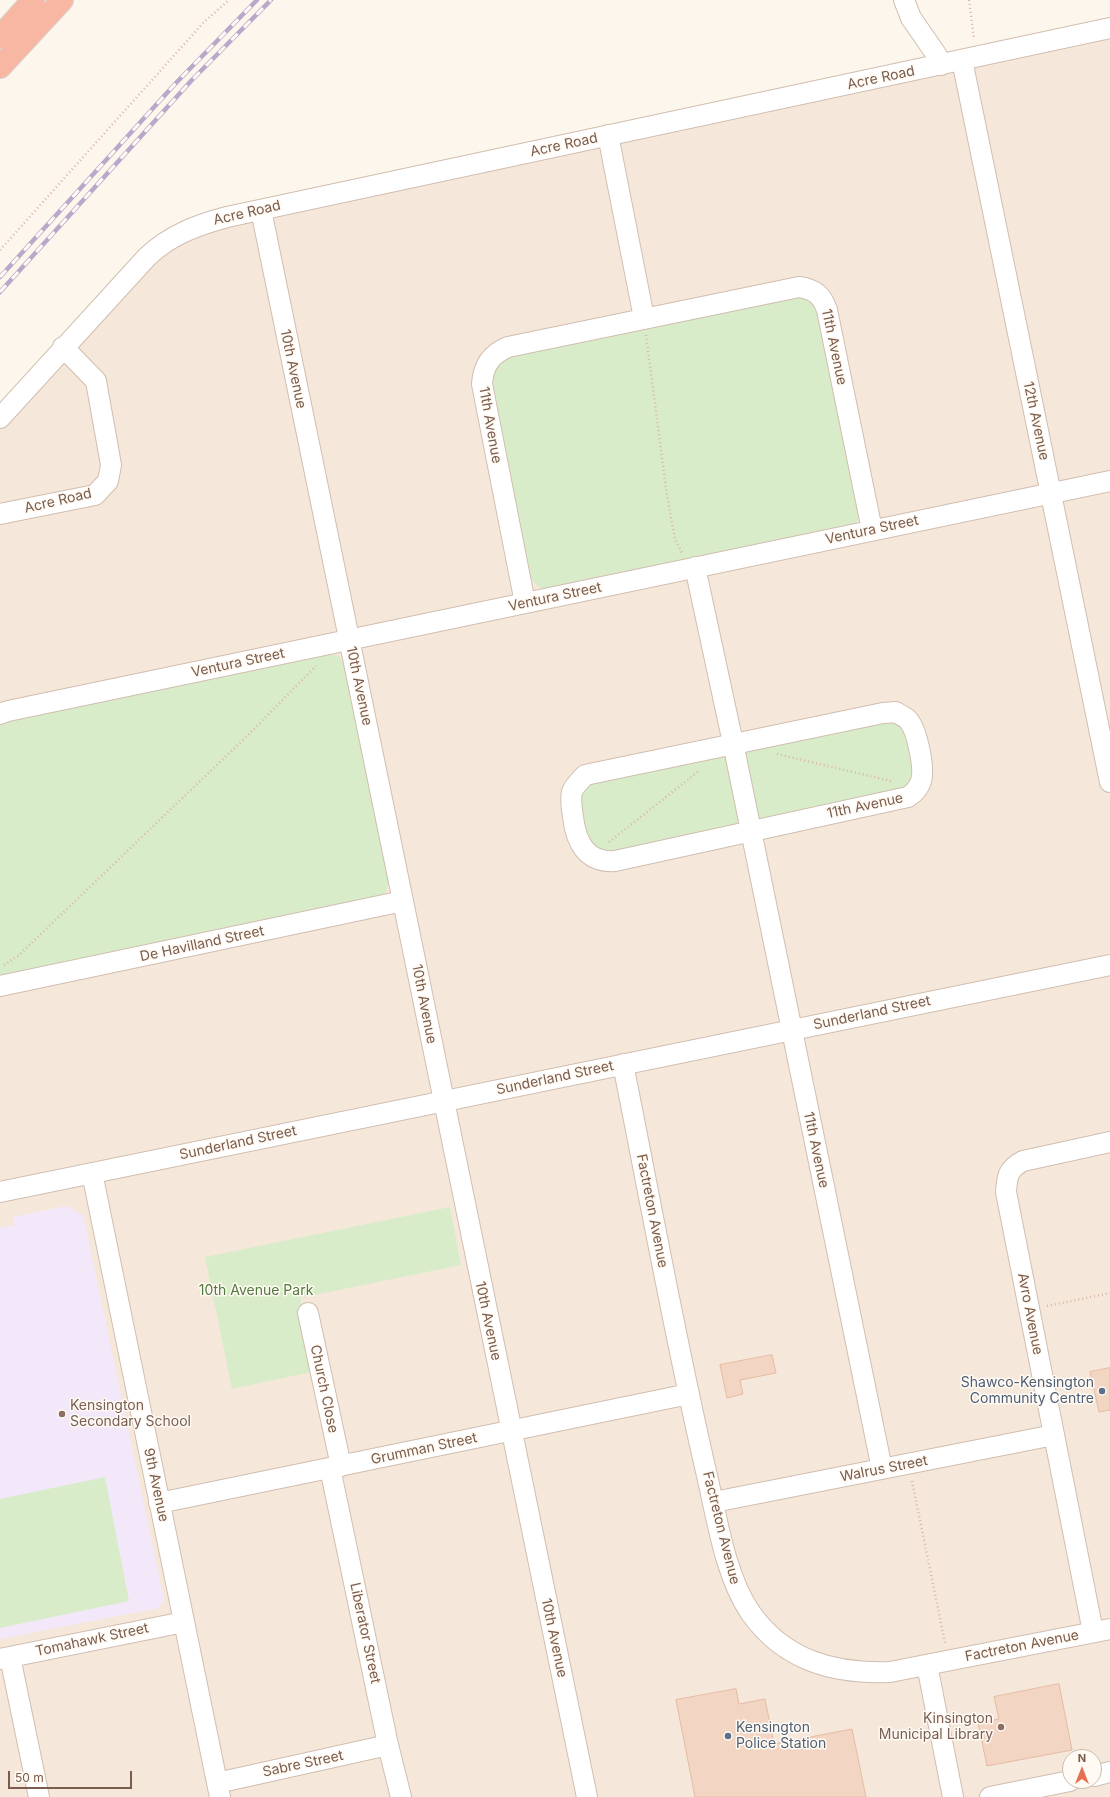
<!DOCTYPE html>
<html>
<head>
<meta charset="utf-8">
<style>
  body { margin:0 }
  #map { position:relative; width:1110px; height:1797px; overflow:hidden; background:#fdf6ec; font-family:Inter,sans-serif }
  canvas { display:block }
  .north { position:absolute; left:1062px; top:1749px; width:40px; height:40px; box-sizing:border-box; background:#fffaf3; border:1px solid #cabbb1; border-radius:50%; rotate:0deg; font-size:11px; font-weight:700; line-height:16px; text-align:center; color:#7a5c4d }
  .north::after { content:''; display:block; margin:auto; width:14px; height:18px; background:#e76f51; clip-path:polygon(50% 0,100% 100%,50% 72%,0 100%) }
  .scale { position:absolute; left:8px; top:1771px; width:124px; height:18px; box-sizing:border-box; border:2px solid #7a5c4d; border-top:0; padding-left:5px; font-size:12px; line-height:14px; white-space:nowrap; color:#7a5c4d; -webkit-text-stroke:3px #fffaf3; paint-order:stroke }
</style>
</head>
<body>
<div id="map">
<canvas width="1110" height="1797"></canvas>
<div class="north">N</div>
<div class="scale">50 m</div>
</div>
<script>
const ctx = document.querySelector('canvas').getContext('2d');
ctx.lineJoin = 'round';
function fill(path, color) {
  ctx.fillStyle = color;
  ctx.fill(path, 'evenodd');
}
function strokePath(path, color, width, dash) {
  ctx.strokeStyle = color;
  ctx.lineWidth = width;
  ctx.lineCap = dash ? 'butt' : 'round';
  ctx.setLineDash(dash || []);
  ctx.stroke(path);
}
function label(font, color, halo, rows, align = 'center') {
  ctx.font = font + ' Inter,sans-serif';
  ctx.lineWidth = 3;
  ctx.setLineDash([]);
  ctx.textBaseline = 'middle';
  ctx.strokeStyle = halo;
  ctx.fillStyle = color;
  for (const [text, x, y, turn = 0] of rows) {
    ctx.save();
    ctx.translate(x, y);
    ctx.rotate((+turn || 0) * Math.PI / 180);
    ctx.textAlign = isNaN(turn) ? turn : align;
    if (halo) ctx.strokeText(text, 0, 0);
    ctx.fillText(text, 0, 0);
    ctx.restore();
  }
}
fill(new Path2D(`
  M1110,28V1797H0V418L171,238ZM1070,1757H1094V1781H1070Z`), '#f5e8da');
fill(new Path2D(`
  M66,1206L83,1215L164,1600L159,1608L0,1639V1228L15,1225L13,1217Z`), '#f3e8fa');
fill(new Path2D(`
  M796,296L806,298L818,308L859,517L853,527L545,590C536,586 533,582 529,573L490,381L494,364L507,355Z
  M324,653L339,656L347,669L390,876L386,892L371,902L0,979V724L5,719Z
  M908,719L918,788L607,861L574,824L585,775L733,743Z
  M450,1207L461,1265L300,1298L316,1371L232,1389L205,1257Z
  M105,1477L129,1601L0,1628V1499Z`), '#d8ecc9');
const building = new Path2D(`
  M772,1355L776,1373L740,1380L743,1394L727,1398L720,1365Z
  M1110,1368V1410L1099,1412L1090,1372Z
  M1059,1684L1072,1750L987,1766L978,1723L999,1719L994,1697Z
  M736,1689L739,1704L765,1699L774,1744L852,1729L866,1797H695L676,1700Z`);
fill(building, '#f3d5c3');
strokePath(building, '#e6bba3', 1);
const minor = new Path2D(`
  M904,0L911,18L936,54L941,65
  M962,60L1110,782
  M608,135L644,318
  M261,210L587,1797
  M0,418L147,257C170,235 197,225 227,217L1110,28
  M0,514L95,495L108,481L111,465L96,381L63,347
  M695,567L733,743L882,1469
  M525,603L482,384C483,366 491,354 508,347L799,287C814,289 822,295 827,310L872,530
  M896,712C900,715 906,717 909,721C917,731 925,768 921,781C919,788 914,793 908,797L615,861C586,863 576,842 573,817C572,809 570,800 572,792C574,786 581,780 585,775L883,713Z
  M0,714L8,711L1110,481
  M0,986L403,901
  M623,1064C650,1199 674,1333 705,1467C716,1512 724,1574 750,1612C784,1661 834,1674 890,1672L1110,1629
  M92,1173L220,1797
  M0,1192L1110,965
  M308,1313L341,1466
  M330,1468L388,1745L401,1797
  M714,1502L1054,1435
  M159,1503L689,1394
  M1093,1632L1006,1192C1007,1176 1008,1169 1023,1161L1110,1142
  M10,1657L39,1797
  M0,1659L184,1622
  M927,1665L953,1797
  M1094,1776L1110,1772
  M217,1783L388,1745
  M990,1797L1070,1781`);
const highway = new Path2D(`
  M0,37L33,0
  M0,67L62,0`);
strokePath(minor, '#d1beb0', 22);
strokePath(highway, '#dad1cd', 24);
strokePath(new Path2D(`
  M969,0L974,39
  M0,250L204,22L229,0
  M646,335L667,496L675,539L682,553
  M777,754L891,781
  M609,842L699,771
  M4,965L18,956L246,737L316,666
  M1047,1306L1110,1293
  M912,1481L945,1643`), '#d9b8a5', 2.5, [1, 3]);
strokePath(minor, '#fff', 20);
strokePath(highway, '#f7b7a3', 22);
const rail = new Path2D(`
  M0,277L175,84L257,0
  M0,292L191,81L271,0`);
strokePath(rail, '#b9a8c9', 4.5);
strokePath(rail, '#fffaf3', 3, [9]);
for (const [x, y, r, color] of [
  [1102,1391,4,"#5c6f8a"],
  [62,1414,4,"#8d6e63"],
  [1001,1727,4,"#8d6e63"],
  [728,1736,4,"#5c6f8a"]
]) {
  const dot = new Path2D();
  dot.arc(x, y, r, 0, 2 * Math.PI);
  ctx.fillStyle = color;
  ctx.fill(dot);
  strokePath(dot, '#fffaf3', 1.5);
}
label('14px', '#7a5c4d', '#fffaf3', [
  ["Acre Road",881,78,-12],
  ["Acre Road",564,145,-12],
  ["Acre Road",247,213,-13],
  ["11th Avenue",834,347,78],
  ["10th Avenue",293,369,78],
  ["12th Avenue",1036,421,78],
  ["11th Avenue",490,425,80],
  ["Acre Road",58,501,-13],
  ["Ventura Street",872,530,-12],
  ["Ventura Street",555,597,-12],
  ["Ventura Street",238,663,-12],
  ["10th Avenue",359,686,78],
  ["11th Avenue",865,806,-12],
  ["De Havilland Street",202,944,-12],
  ["10th Avenue",424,1004,79],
  ["Sunderland Street",872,1013,-12],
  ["Sunderland Street",555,1078,-12],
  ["Sunderland Street",238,1143,-12],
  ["11th Avenue",816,1150,78],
  ["Factreton Avenue",652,1211,79],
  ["Avro Avenue",1030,1314,79],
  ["10th Avenue",488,1321,78],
  ["Church Close",324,1389,78],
  ["Grumman Street",424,1449,-12],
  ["Walrus Street",884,1469,-11],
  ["9th Avenue",156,1485,78],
  ["Factreton Avenue",721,1528,76],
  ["Liberator Street",365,1633,78],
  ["10th Avenue",554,1638,78],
  ["Tomahawk Street",92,1640,-12],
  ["Factreton Avenue",1022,1646,-11],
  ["Sabre Street",303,1764,-12]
]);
label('14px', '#537a41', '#fffaf3', [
  ["10th Avenue Park",256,1291]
]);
label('14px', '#4e5e75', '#fffaf3', [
  ["Shawco-Kensington",1094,1383],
  ["Community Centre",1094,1399],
  ["Kensington",736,1728,"left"],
  ["Police Station",736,1744,"left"]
], 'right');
label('14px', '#785e54', '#fffaf3', [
  ["Kensington",70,1406],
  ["Secondary School",70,1422],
  ["Kinsington",993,1719,"right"],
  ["Municipal Library",993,1735,"right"]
], 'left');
</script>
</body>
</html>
